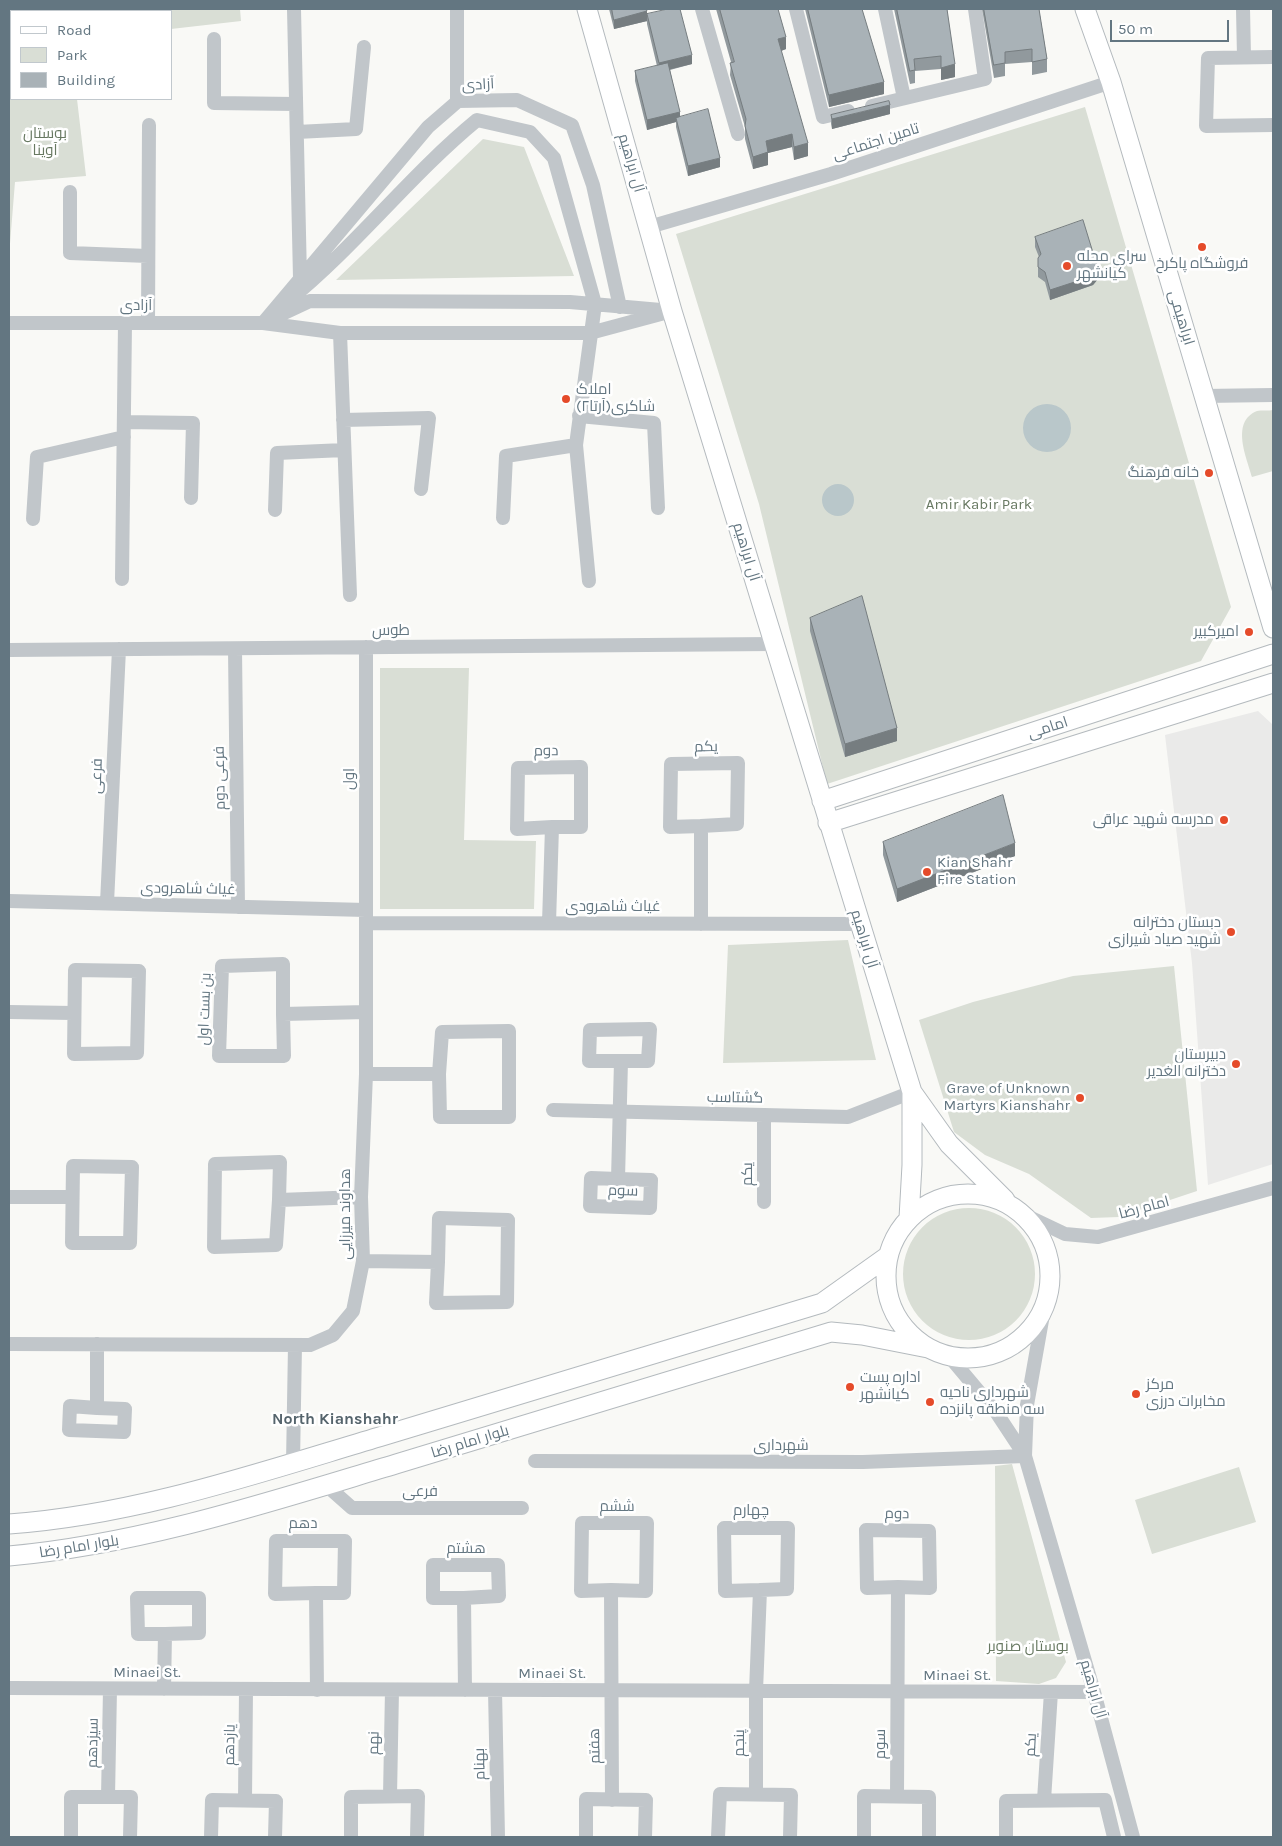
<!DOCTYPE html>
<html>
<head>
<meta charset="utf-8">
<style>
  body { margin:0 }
  #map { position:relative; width:1282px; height:1846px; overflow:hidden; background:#f9f9f6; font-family:Karla,sans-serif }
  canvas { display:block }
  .frame { position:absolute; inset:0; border:10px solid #637681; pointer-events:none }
  .legend { position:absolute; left:10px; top:10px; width:162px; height:90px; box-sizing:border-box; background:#fff; border:1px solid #c1c8cd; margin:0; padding:6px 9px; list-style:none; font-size:15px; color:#637681 }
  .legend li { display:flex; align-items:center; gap:10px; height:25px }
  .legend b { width:25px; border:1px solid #c1c8cd }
  .scale { position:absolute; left:1110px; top:20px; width:119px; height:22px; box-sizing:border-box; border:2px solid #637681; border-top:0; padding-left:6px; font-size:15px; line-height:18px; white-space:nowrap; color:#637681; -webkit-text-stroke:4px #fff; paint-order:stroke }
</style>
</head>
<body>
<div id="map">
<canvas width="1282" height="1846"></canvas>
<div class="frame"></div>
<ul class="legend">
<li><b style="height:6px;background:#fff"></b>Road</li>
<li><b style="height:14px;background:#d9ded5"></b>Park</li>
<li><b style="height:14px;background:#a9b2b7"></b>Building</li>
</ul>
<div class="scale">50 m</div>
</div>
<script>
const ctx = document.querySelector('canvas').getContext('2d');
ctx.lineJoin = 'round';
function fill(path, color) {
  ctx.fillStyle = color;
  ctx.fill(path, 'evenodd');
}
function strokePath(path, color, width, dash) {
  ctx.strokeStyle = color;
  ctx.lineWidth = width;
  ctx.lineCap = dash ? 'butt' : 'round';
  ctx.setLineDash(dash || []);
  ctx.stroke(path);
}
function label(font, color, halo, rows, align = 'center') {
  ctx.font = font + ' Karla,Cairo,sans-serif';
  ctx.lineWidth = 5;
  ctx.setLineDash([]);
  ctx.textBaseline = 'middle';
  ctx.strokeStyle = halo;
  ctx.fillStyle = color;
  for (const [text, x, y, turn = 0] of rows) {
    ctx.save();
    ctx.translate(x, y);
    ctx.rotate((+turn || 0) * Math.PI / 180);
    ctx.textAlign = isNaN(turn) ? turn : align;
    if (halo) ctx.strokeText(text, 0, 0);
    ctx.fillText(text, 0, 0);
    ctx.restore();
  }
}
fill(new Path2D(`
  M1258,711L1272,724L1273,729V1164L1208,1185L1192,963L1165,735Z`), '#eaeae9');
fill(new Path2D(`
  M9,9H240L241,21L171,29V11H11V99H77L86,176L15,182L9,256Z
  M1085,107L1231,607L1201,661L827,784L759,504L676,234Z
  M483,139L524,147L574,276L336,280Z
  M1273,410V471L1252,477C1247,458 1230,422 1257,411C1261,410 1269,411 1273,410Z
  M380,668H469L464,840L536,841L534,909H380Z
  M848,940L876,1060L723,1063L728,945Z
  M1174,966L1197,1191L1119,1217L1091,1218L1029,1174L985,1155L954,1132L919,1020L973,1002L1073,976Z
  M903 1274a66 66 0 1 1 132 0a66 66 0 1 1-132 0Z
  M1012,1464L1066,1662L1056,1678L1039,1684L996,1681L995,1466Z
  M1239,1467L1256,1522L1152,1554L1135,1500Z`), '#d9ded5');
fill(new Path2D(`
  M1023 428a24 24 0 1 1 48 0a24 24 0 1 1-48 0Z
  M822 500a16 16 0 1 1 32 0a16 16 0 1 1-32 0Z`), '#b9c7ca');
const secondary = new Path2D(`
  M587,9L672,311L912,1092
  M1085,9L1111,82L1273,628
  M822,801L1273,654
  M828,823L1273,683
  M886 1276a82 82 0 1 1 164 0a82 82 0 1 1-164 0Z
  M909,1218L912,1165V1092L949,1144L1005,1200
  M9,1524C136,1515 258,1473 379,1437C527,1392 675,1347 822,1303L888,1256
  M9,1556C142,1544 269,1502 396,1464C541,1420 686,1376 831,1332L862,1335L928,1348`);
strokePath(secondary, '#b4babe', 21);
strokePath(new Path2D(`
  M294,9L300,278
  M457,9V101
  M702,9L738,134
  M796,9L823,117L848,111
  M885,9L904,98
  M1243,9L1244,57
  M214,39V103L296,104
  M1273,57L1208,58L1206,126L1273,125
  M872,106L985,79L975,9
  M297,132L356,129L364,47
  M70,192V253L148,256
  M649,227L831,174L1111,82
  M288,301C356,246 410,175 477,120L530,132L554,158L595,304L576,445L589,581
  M310,301L570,302L672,311L590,333H340L263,323Z
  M9,323H263L428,127L458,101L517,100L572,125L593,185L620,307
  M148,323L149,125
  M340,333L350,595
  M1204,396L1273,395
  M579,416L654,423L658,508
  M343,420L429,418L421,489
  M124,422L193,423L191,498
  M275,510L277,453L344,450
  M503,518L506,456L576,445
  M33,519L37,457L124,437
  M122,579L125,323
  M235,649L238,907
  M9,650L774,644
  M9,901L366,910
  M107,903L119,649
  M366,923L859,924
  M549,923L552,827L517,829L518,768L581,767V827H552
  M701,924V826L670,827L671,764L738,763L737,824L701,826
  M75,970L139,971L137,1053L74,1054Z
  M9,1012L73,1013
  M283,1014L284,1056H219L222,966L283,964V1014L366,1012
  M366,1074H439L440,1117H509V1031L442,1032L439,1074
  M553,1110L848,1117L912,1092
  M73,1166L132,1167L130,1243H72Z
  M618,1179L651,1180L650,1208L590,1206L591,1178L618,1179L621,1061H589L590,1030L650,1029L648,1061H621
  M9,1197H72
  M279,1200L276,1245L214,1247L215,1164L280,1162L279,1200L361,1197
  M764,1202V1115
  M1025,1215L1065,1234L1098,1237L1273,1188
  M363,1261L438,1262L436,1303L507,1302L508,1220L439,1218L438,1262
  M9,1344L310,1345L333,1335L353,1311L363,1261L361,1197L366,1074V647
  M949,1356L996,1412L1025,1456L1027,1405L1044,1309
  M97,1408L125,1409L124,1432L69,1430L70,1406L97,1408V1344
  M535,1461L863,1462L1025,1456L1094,1692L1133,1837
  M293,1463L295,1345
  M326,1485L352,1508H522
  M611,1590L646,1591L647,1523H582L581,1591L611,1590L612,1800
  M316,1593H344L345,1541H276L275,1594L316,1593L317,1690
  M464,1598L499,1596L498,1565H433V1598H464L465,1690
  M9,1688L1094,1692
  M164,1689L165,1634H138L137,1598H199V1633L165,1634
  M495,1690L498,1837
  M756,1794V1691L760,1590L725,1591L724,1528H788L787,1589L760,1590
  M390,1796L392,1690
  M897,1796L898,1587L867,1588L866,1530L929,1531L930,1588L898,1587
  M108,1797L110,1689
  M245,1800L246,1689
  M1044,1800L1051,1692
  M71,1837V1797H131L130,1837
  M211,1837L212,1800L276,1801L275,1837
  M351,1837V1797L418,1796L417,1837
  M586,1837V1799L646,1800L645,1837
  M718,1837L720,1794L791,1795L790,1837
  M864,1837V1796L929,1797V1837
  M1006,1837V1801L1105,1800L1114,1837`), '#c1c6ca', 14);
strokePath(secondary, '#fff', 19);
fill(new Path2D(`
  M609,9H646L647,21L614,29Z
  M716,9H778L786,49L781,51L808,156L794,160L792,147L768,153V165L753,169L745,139V127L730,75L731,62Z
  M805,9H862L884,94L829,107Z
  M894,9H947L955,77L941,80V69L915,71V83L910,84Z
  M982,9H1039L1047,59V72L1032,75V62L1005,64V76L994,78Z
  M647,14L692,64L670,70L680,116L720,167L688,176L676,127V122L647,130L635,81V71L657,66L647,24Z
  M890,114L832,129L831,124V115Z
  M1035,237L1098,279L1093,285L1050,300L1045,282L1038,277V258L1039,257L1035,247Z
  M810,618L897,741L845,757L810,631Z
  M883,842L1015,856L897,902L883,855Z`), '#91999d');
fill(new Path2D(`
  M647,11V21L614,29V20Z
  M786,37V49L778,52V39Z
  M692,55V64L659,72V63Z
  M955,64V77L941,80V68Z
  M884,82V94L829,107V95Z
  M890,105V114L832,129V119Z
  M680,112V121L676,118V122L647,130V120Z
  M792,134V147L768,153V165L753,169V157L766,141Z
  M808,143V156L794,160V147Z
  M720,158V167L688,176V166Z
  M1098,269V279L1093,285L1050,300V290Z
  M897,728V741L845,757V744Z
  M1015,843V856L897,902V889Z`), '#767d80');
const building = new Path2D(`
  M612,9H646L647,11L614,20Z
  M668,9H680L692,55L659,63L647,14Z
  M720,9H778L786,37L778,39L808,143L794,147L792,134L766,141L768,152L753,157L745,126L746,119L730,63L734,62Z
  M808,9H862L884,82L829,95Z
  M897,9H947L955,64L941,68V56L914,59L915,70L910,71Z
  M984,9H1039L1047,59L1032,62V49L1005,52V63L994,65Z
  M668,63L680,112L647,120L635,71Z
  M889,101L890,105L832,119L831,115Z
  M708,109L720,158L688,166L676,118Z
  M1083,220L1098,269L1093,276L1050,290L1045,272L1038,267V258L1041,254L1035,237Z
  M862,596L897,728L845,744L810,618Z
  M1003,795L1015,843L897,889L883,842Z`);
fill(building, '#a9b2b7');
strokePath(building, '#767d80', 1);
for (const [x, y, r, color] of [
  [1202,247,5,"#e54b2a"],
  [1067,266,5,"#e54b2a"],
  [566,399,5,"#e54b2a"],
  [1209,473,5,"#e54b2a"],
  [1249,632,5,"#e54b2a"],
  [1224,820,5,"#e54b2a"],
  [927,872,5,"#e54b2a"],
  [1231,932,5,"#e54b2a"],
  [1236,1064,5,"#e54b2a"],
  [1080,1098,5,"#e54b2a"],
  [850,1387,5,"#e54b2a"],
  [1136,1394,5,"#e54b2a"],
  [930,1402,5,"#e54b2a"]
]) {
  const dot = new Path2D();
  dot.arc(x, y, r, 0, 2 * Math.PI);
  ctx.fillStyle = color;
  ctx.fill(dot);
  strokePath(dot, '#fff', 2);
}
label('15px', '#637681', '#fff', [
  ["آزادی",478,85,-3],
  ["تامین اجتماعی",876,142,-18],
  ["آل ابراهیم",631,163,74],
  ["آزادی",136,306],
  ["ابراهیمی",1181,318,73],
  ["آل ابراهیم",746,552,73],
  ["طوس",391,631],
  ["امامی",1048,728,-18],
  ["یکم",706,747,-1],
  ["دوم",546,751,-1],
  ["فرعی",97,776,-88],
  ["فرعی دوم",220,778,-91],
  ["اول",350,779,-90],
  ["غیاث شاهرودی",188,889,1],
  ["غیاث شاهرودی",613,907],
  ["آل ابراهیم",864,939,73],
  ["بن بست اول",205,1009,-88],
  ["گشتاسب",735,1098,1],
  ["یکم",748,1174,-90],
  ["سوم",623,1191,2],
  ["امام رضا",1144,1208,-15],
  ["هداوند میرزایی",346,1214,-90],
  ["بلوار امام رضا",470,1442,-17],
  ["شهرداری",781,1446],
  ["فرعی",420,1492],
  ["ششم",617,1507],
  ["چهارم",751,1511],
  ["دوم",897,1514,1],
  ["دهم",303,1524],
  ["بلوار امام رضا",79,1547,-9],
  ["هشتم",466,1549],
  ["Minaei St.",147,1673],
  ["Minaei St.",552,1674],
  ["Minaei St.",957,1676],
  ["آل ابراهیم",1093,1689,74],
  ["سیزدهم",93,1743,-89],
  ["نهم",374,1743,-89],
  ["پنجم",740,1743,-90],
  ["سوم",881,1744,-90],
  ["یازدهم",230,1745,-89],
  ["یکم",1031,1745,-87],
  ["هفتم",595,1746,-91],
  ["بهنام",480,1764,-91]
]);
label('15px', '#687962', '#fff', [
  ["بوستان",45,134],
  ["آوینا",45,151],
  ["Amir Kabir Park",979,505],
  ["بوستان صنوبر",1028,1647]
]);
label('15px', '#637681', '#fff', [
  ["سرای محله",1077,257],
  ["کیانشهر",1077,274],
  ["فروشگاه پاکرخ",1202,264,"center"],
  ["املاک",576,390],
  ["شاکری(آرتا۲)",576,407],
  ["خانه فرهنگ",1199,473,"right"],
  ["امیرکبیر",1239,632,"right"],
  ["مدرسه شهید عراقی",1214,820,"right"],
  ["Kian Shahr",937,863],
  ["Fire Station",937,880],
  ["دبستان دخترانه",1221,923,"right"],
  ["شهید صیاد شیرازی",1221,940,"right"],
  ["دبیرستان",1226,1055,"right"],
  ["دخترانه الغدیر",1226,1072,"right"],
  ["Grave of Unknown",1070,1089,"right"],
  ["Martyrs Kianshahr",1070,1106,"right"],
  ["اداره پست",860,1378],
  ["کیانشهر",860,1395],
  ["مرکز",1146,1385],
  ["مخابرات درزی",1146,1402],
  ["شهرداری ناحیه",940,1393],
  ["سه منطقه پانزده",940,1410]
], 'left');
label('bold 16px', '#55646c', '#fff', [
  ["North Kianshahr",335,1419]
]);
</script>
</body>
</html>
